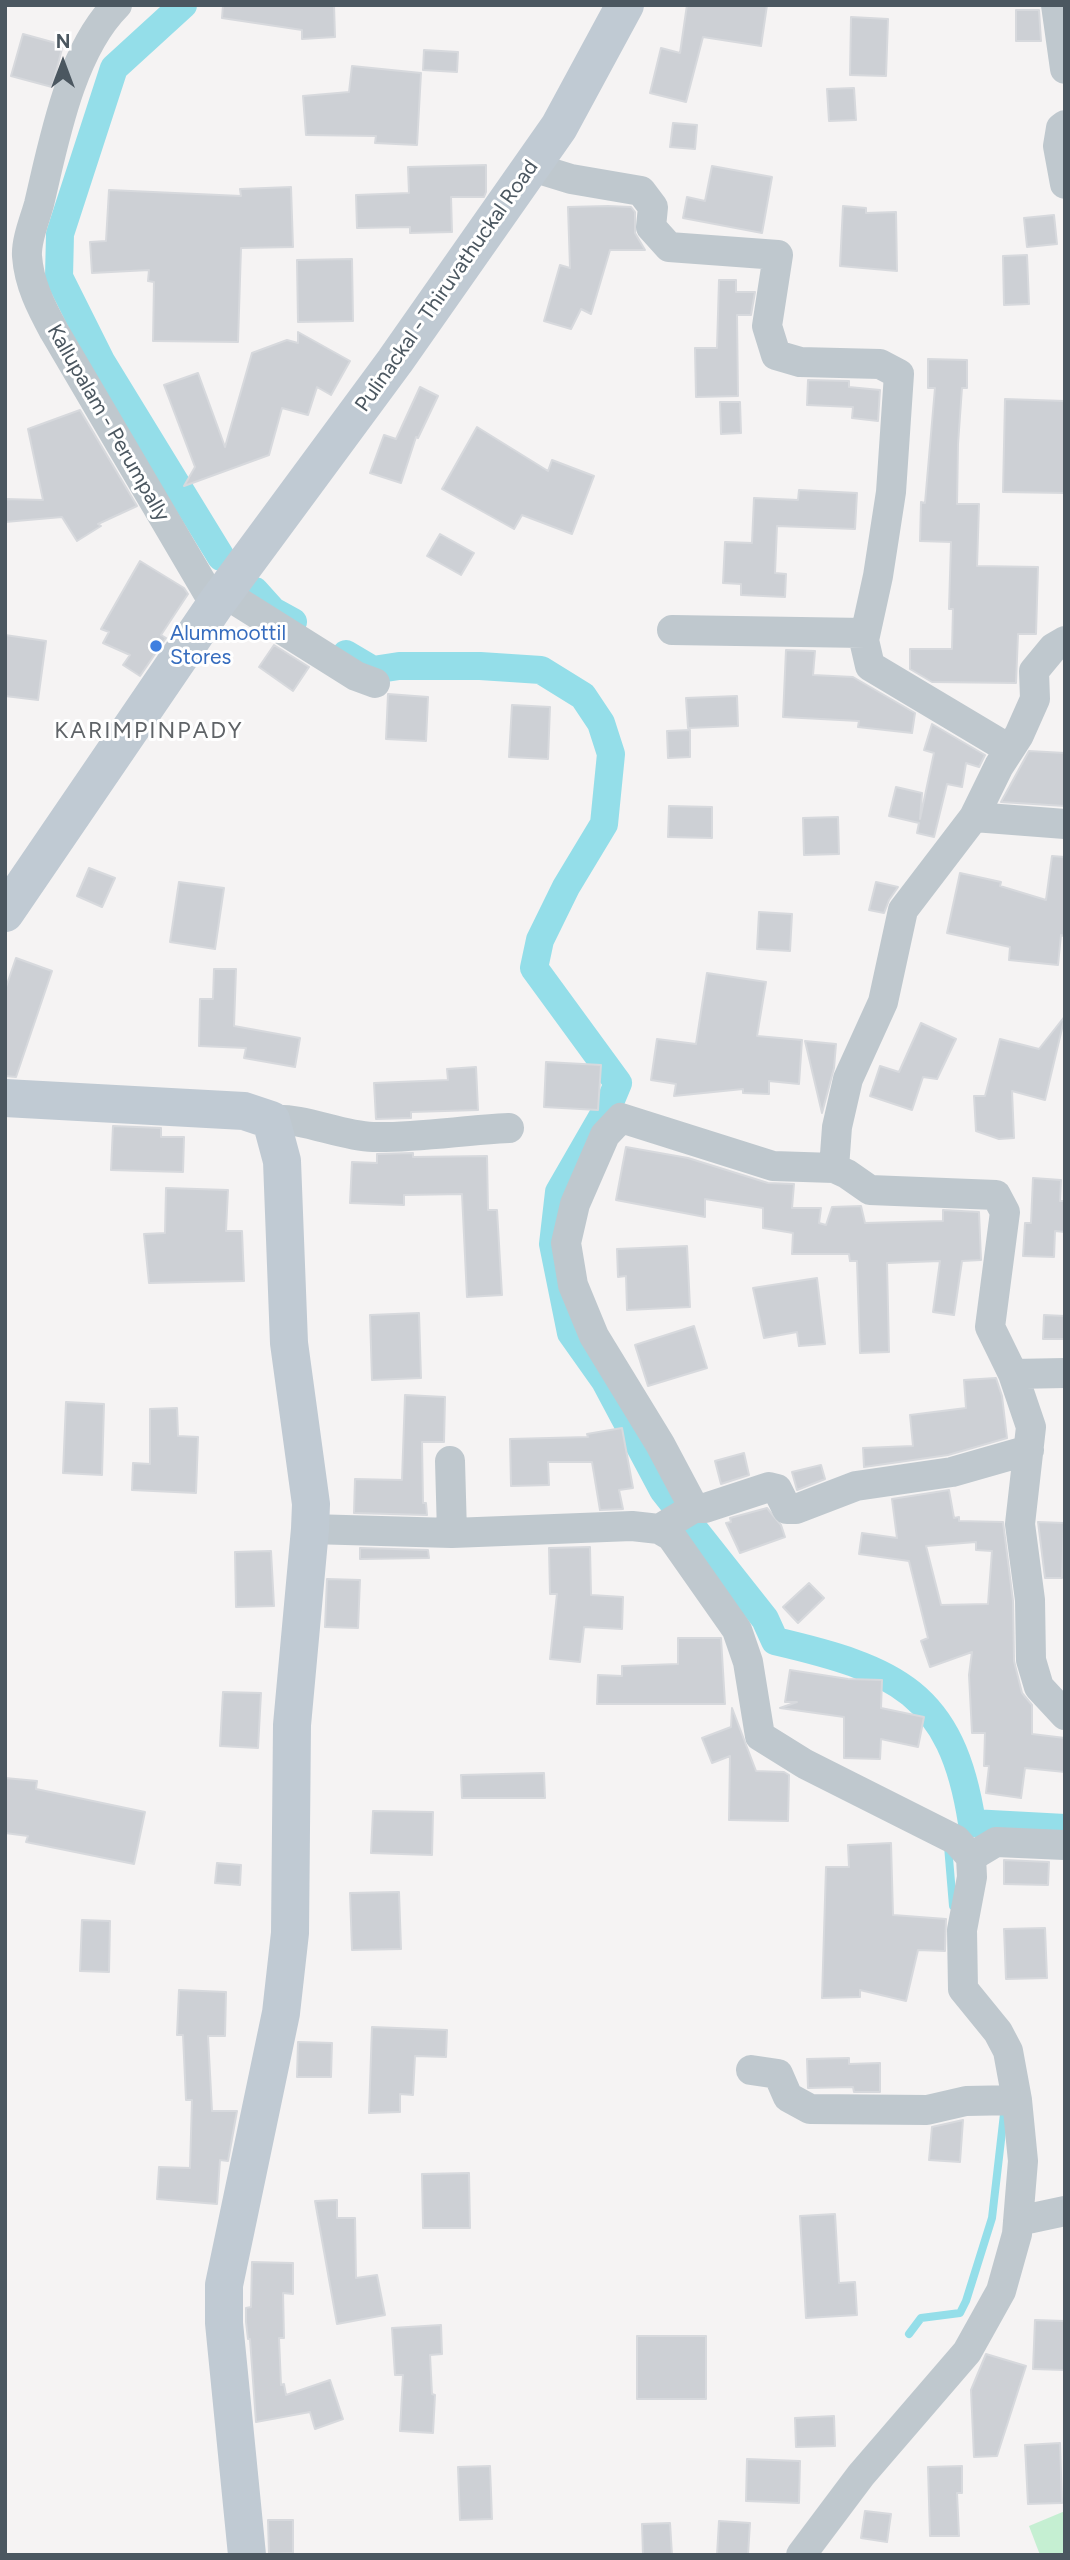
<!DOCTYPE html>
<html>
<head>
<meta charset="utf-8">
<style>
  body { margin:0 }
  #map { position:relative; width:1070px; height:2560px; overflow:hidden; background:#f5f3f3; font-family:Figtree,sans-serif }
  canvas { display:block }
  .frame { position:absolute; inset:0; border:7px solid #4b5760; pointer-events:none }
  .north { position:absolute; left:28px; top:28px; width:70px; height:70px; -webkit-text-stroke:5px #fff; paint-order:stroke; rotate:0deg; font-size:19px; font-weight:700; line-height:28px; text-align:center; color:#4b5760 }
  .north::after { content:''; display:block; margin:auto; width:24px; height:32px; background:#4b5760; clip-path:polygon(50% 0,100% 100%,50% 72%,0 100%) }
</style>
</head>
<body>
<div id="map">
<canvas width="1070" height="2560"></canvas>
<div class="frame"></div>
<div class="north">N</div>
</div>
<script>
const ctx = document.querySelector('canvas').getContext('2d');
ctx.lineJoin = 'round';
function fill(path, color) {
  ctx.fillStyle = color;
  ctx.fill(path, 'evenodd');
}
function strokePath(path, color, width, dash) {
  ctx.strokeStyle = color;
  ctx.lineWidth = width;
  ctx.lineCap = dash ? 'butt' : 'round';
  ctx.setLineDash(dash || []);
  ctx.stroke(path);
}
function label(font, color, halo, rows, align = 'center') {
  ctx.font = font + ' Figtree,sans-serif';
  ctx.lineWidth = 6;
  ctx.setLineDash([]);
  ctx.textBaseline = 'middle';
  ctx.strokeStyle = halo;
  ctx.fillStyle = color;
  for (const [text, x, y, turn = 0] of rows) {
    ctx.save();
    ctx.translate(x, y);
    ctx.rotate((+turn || 0) * Math.PI / 180);
    ctx.textAlign = isNaN(turn) ? turn : align;
    if (halo) ctx.strokeText(text, 0, 0);
    ctx.fillText(text, 0, 0);
    ctx.restore();
  }
}
fill(new Path2D(`
  M1065,2511V2555H1040L1029,2526Z`), '#c5efd2');
strokePath(new Path2D(`
  M956,1831L972,1823
  M948,1846L953,1906
  M909,2334L921,2318L960,2313L966,2301L992,2218L1004,2114`), '#94dee9', 8);
strokePath(new Path2D(`
  M183,5L114,68L60,234L59,277L101,361L221,557
  M255,591L273,611L293,622
  M346,654L373,670L399,666H480L541,670L583,696L601,723L611,754L604,824L566,887L540,940L534,968L618,1083L608,1107L559,1192L553,1244L571,1333L605,1381L663,1490L765,1619L775,1641C895,1669 952,1692 972,1823L1065,1828`), '#94dee9', 28);
const building = new Path2D(`
  M223,5H334L335,37L302,39V30L222,18Z
  M687,5H767L761,46L703,37L686,102L650,93L661,48L680,53Z
  M1016,10H1039L1041,41H1016Z
  M851,17L888,19L886,76L850,75Z
  M23,34L63,45L52,87L11,76Z
  M424,50L458,52L457,72L423,70Z
  M352,66L421,73L417,145L375,143L376,136L306,135L303,96L349,92Z
  M854,88L856,120L829,121L827,89Z
  M673,123L697,125L695,149L670,147Z
  M486,165V192L484,197H451L452,232L410,233V227L357,228L356,195L409,193L408,167Z
  M712,166L772,177L762,233L683,218L687,197L705,201Z
  M291,187L293,247L241,248L238,342L153,341L154,282L148,281L149,270L92,273L90,242L106,241L109,190L241,196L240,189Z
  M608,206L631,207L635,212V233L645,250H610L591,314L581,309L571,329L544,321L560,265L570,268L568,207Z
  M843,206L866,208V213L896,212L897,271L840,266Z
  M1054,215L1057,244L1027,247L1024,218Z
  M1027,255L1029,304L1004,305L1003,256Z
  M352,259L353,321L298,322L297,260Z
  M719,280H736V292H755L751,315H737L738,396L696,397L695,348H717Z
  M298,332L350,361L331,395L317,387L308,415L282,408L269,455L184,486L195,467L164,385L198,373L225,447L252,353L287,340L298,343Z
  M928,359L967,360V388H962L958,444L957,504H979L977,566L1038,567L1036,634H1018L1016,683L932,682L910,669V649H952L953,609H949L951,542L920,541L921,502L925,503L935,388H928Z
  M808,380L849,381V387L880,390L878,421L852,418L853,407L807,405Z
  M420,387L438,396L418,438L416,437L401,483L370,473L384,435L396,439Z
  M1005,399L1065,401V493L1003,492Z
  M720,402H740L741,433L721,434Z
  M80,410L137,506L98,524L101,526L77,541L62,517L5,522V499L43,500L28,429Z
  M477,427L548,471L552,460L594,476L572,534L522,515L514,529L442,489Z
  M799,490L857,493L855,529L777,526L775,573L786,574L785,597L741,595V584L723,583L725,542L752,543L754,498L798,500Z
  M440,534L474,553L461,575L427,556Z
  M140,561L184,588L188,594L161,635L166,638L140,676L123,665L130,655L103,643L109,632L101,629Z
  M5,635L46,641L38,700L5,696Z
  M274,645L309,667L293,691L259,667Z
  M786,650L815,651L813,675L853,677L915,713L912,733L858,727L859,721L783,717Z
  M388,694L428,697L426,741L386,739Z
  M737,696L738,726L688,728L686,698Z
  M512,705L550,707L548,759L509,757Z
  M932,724L985,755L979,767L966,763L962,787L947,784L934,837L917,833L919,823L889,816L896,787L922,793L920,819L934,753L924,750Z
  M690,730V757L668,758L667,731Z
  M1029,751L1065,753V806L1001,802Z
  M669,806L712,807V838L668,837Z
  M838,817L839,854L804,855L803,818Z
  M1052,856L1065,857V936L1061,935L1058,965L1009,960L1010,947L947,933L960,873L1001,882L1000,886L1046,900Z
  M89,868L115,878L102,907L77,896Z
  M179,882L224,888L215,949L170,942Z
  M876,882L898,887L889,900L884,913L869,910Z
  M759,912L792,914L790,951L757,949Z
  M16,958L52,971L16,1077L5,1076V990Z
  M214,969H236L234,1026L300,1038L295,1067L244,1058L246,1048L199,1046L200,999H213Z
  M707,973L766,982L757,1036L802,1040L799,1084L769,1081V1094L743,1093V1089L674,1096L676,1084L651,1080L657,1039L696,1044Z
  M1065,1016L1045,1100L1012,1091L1014,1138L999,1139L976,1131L974,1096H985L1000,1039L1039,1049Z
  M921,1023L956,1039L937,1079L923,1077L912,1110L870,1096L880,1066L899,1072Z
  M805,1041L836,1044L834,1068L822,1113Z
  M546,1062L601,1065L598,1110L544,1107Z
  M476,1067L478,1110L411,1112V1118L376,1119L374,1083L448,1080L447,1069Z
  M113,1126L161,1128V1137H184L183,1172L111,1170Z
  M626,1147L688,1158L768,1183L794,1184L792,1208H821L819,1223L826,1225L832,1207L861,1206L865,1223L943,1221V1210L979,1212L981,1260L962,1261L954,1315L933,1312L940,1261L887,1263L889,1352L860,1353L857,1261H850L849,1254H792L793,1233L763,1228V1208L705,1199V1217L616,1200Z
  M413,1153V1157L487,1156L488,1210H497L502,1295L467,1297L462,1194L404,1195V1205L350,1203L352,1162L377,1163V1154Z
  M1033,1178L1061,1180L1060,1201H1065V1232L1055,1231L1054,1257L1023,1256L1025,1223H1031Z
  M166,1188L228,1190L226,1231H242L244,1281L149,1283L144,1234L165,1233Z
  M687,1246L690,1307L627,1310L626,1276L618,1277L617,1249Z
  M817,1278L825,1344L799,1346L797,1332L764,1338L753,1288Z
  M419,1313L421,1378L372,1380L370,1315Z
  M1044,1315L1065,1316V1339H1043Z
  M694,1326L707,1368L648,1386L635,1345Z
  M996,1378L1002,1396L1007,1438L948,1455L864,1467L863,1448L913,1446L910,1415L966,1408L964,1380Z
  M405,1395L445,1397L444,1442H422L423,1503H426L427,1515L354,1513L355,1479L402,1480Z
  M66,1402L104,1404L102,1475L63,1473Z
  M177,1408L178,1436L198,1437L196,1493L132,1490L133,1463L150,1464V1409Z
  M622,1428L633,1488L619,1490L623,1509L600,1510L592,1462H548L549,1485L511,1486L510,1439L588,1437L587,1434Z
  M744,1453L749,1475L721,1484L715,1461Z
  M821,1465L825,1479L797,1490L792,1472Z
  M949,1490L954,1518L959,1517V1521L1003,1522L1013,1601L1014,1661L1022,1693L1032,1705V1734L1065,1738V1772L1025,1768L1021,1798L986,1793L989,1766H984L985,1733H972L969,1675L972,1652L930,1667L921,1641L928,1638L909,1561L859,1554L862,1533L897,1538L892,1499ZM976,1542V1550L992,1551L988,1604L941,1605L926,1546Z
  M767,1508L781,1525L785,1537L740,1553L726,1523L731,1522L730,1518Z
  M1038,1522L1064,1523L1062,1578H1045Z
  M590,1547L591,1595L623,1597L622,1629L584,1627L580,1662L550,1659L557,1594H550L549,1548Z
  M360,1548L428,1550L429,1558L360,1559Z
  M271,1551L274,1606L236,1607L235,1552Z
  M327,1579L360,1580L358,1628L325,1627Z
  M809,1583L824,1598L798,1623L783,1607Z
  M678,1638H721L725,1704H597L598,1675L622,1676V1666L678,1664Z
  M790,1670L848,1679L882,1680L881,1708L924,1717L918,1747L881,1739L880,1759L844,1758V1717L780,1708L797,1702H785Z
  M223,1692L261,1693L258,1748L220,1746Z
  M732,1708L756,1771L784,1772L789,1775L788,1821L729,1820L730,1756L712,1763L702,1738L731,1727Z
  M544,1773L545,1798H462L461,1775Z
  M5,1778L37,1781L36,1789L145,1812L134,1864L26,1842L28,1836L5,1833Z
  M373,1811L433,1812L432,1855L371,1853Z
  M891,1843L893,1915L946,1919L945,1951L918,1950L906,2001L860,1990V1997L822,1998L826,1867H849L848,1845Z
  M1004,1860L1049,1862L1048,1885L1004,1884Z
  M217,1863L241,1865L240,1885L215,1883Z
  M399,1892L401,1949L352,1950L350,1893Z
  M82,1920L110,1921L109,1972L80,1971Z
  M1045,1928L1047,1978L1006,1979L1004,1929Z
  M179,1990L226,1992L225,2036H208L212,2111H237L228,2161L220,2160L217,2204L157,2199L159,2167L190,2168L192,2100H186L183,2035H177Z
  M372,2027L447,2030L446,2057L415,2056L413,2095L400,2094V2112L369,2113Z
  M298,2042L332,2043L331,2077H297Z
  M849,2058V2064L880,2063V2092H854L853,2087L808,2088L807,2059Z
  M963,2120L960,2162L929,2160L932,2127Z
  M469,2173L470,2228H423L422,2174Z
  M337,2200V2218H355L356,2278L377,2275L385,2315L337,2324L315,2201Z
  M835,2214L839,2283L855,2282L857,2315L806,2318L800,2216Z
  M252,2262L293,2263V2294L283,2293L284,2338H279L281,2385L284,2384L286,2395L330,2380L343,2419L315,2429L310,2412L256,2422L250,2339H248L246,2322V2308L251,2307Z
  M1035,2320L1065,2321V2370L1033,2369Z
  M441,2325L442,2354L430,2355L432,2394L435,2395L433,2433L400,2431L403,2375H395L392,2328Z
  M637,2336H706V2399H637Z
  M986,2354L1026,2366L997,2456L974,2457L971,2390Z
  M834,2416L835,2446L796,2447L795,2418Z
  M1060,2443L1062,2503L1028,2504L1025,2445Z
  M747,2459L800,2461L799,2503L746,2501Z
  M490,2466L492,2519L460,2520L458,2467Z
  M962,2466V2493H957L959,2536H930L928,2467Z
  M865,2511L891,2514L887,2542L861,2538Z
  M268,2520H293V2553L269,2554Z
  M719,2521L750,2523L748,2555H717Z
  M670,2523L672,2555H643L642,2524Z`);
fill(building, '#cdd0d5');
strokePath(building, '#d7d9dd', 2);
strokePath(new Path2D(`
  M117,5C70,52 54,141 39,204C35,219 26,240 27,256C29,284 41,307 54,331L215,605
  M1056,5L1065,69
  M1065,125L1061,128L1058,146L1065,184
  M532,167L571,179L641,191L653,207L651,227L669,247L778,255L767,326L776,355L800,362L880,364L899,374L891,492L878,576L864,640L870,666L1009,749
  M224,593L356,676L375,683
  M672,630L865,633
  M1065,641L1053,648L1034,671L1035,699L1019,735L999,766L974,817L903,910L883,1002L848,1079L837,1127L834,1168L847,1174L870,1190L996,1195L1005,1212L990,1327L1013,1374L1031,1427L1020,1524L1030,1600L1031,1660L1039,1687L1065,1715
  M974,817L1065,824
  M271,1120C304,1117 339,1136 373,1137C417,1138 464,1130 509,1128
  M1013,1374L1065,1373
  M450,1461L452,1533
  M694,1508H705L769,1487L777,1489L787,1509H796L856,1486L952,1472L1029,1450
  M310,1529L452,1533L632,1526L659,1529L671,1536L737,1630L748,1662L760,1736L805,1764L956,1840L971,1857L972,1877L962,1930L963,1989L998,2032L1008,2051L1017,2100L1023,2161L1017,2234L1001,2291L967,2352L861,2475L801,2555
  M659,1529L694,1508L660,1444L594,1336L573,1285L566,1243L575,1204L605,1135L621,1118L773,1166L834,1168
  M971,1857L996,1842L1065,1845
  M751,2070L778,2074L788,2097L810,2109L927,2110L966,2101L1017,2100
  M1018,2221L1065,2211`), '#bfc8ce', 30);
strokePath(new Path2D(`
  M5,913L215,605L395,361L559,127L625,5
  M5,1098L244,1111L271,1120L282,1161L289,1343L311,1504L310,1529L292,1725L290,1933L281,2013L224,2285V2323L247,2555`), '#c0cad3', 38);
for (const [x, y, r, color] of [
  [156,646,7,"#3f7fe0"]
]) {
  const dot = new Path2D();
  dot.arc(x, y, r, 0, 2 * Math.PI);
  ctx.fillStyle = color;
  ctx.fill(dot);
  strokePath(dot, '#fff', 2.5);
}
label('21px', '#4b5760', '#fff', [
  ["Pulinackal - Thiruvathuckal Road",447,286,-55],
  ["Kallupalam - Perumpally",108,423,60]
]);
label('21px', '#366cbe', '#fff', [
  ["Alummoottil",170,634],
  ["Stores",170,658]
], 'left');
ctx.letterSpacing = '2px';
label('23px', '#5f6367', '#fff', [
  ["KARIMPINPADY",149,731]
]);
ctx.letterSpacing = '0px';
</script>
</body>
</html>
